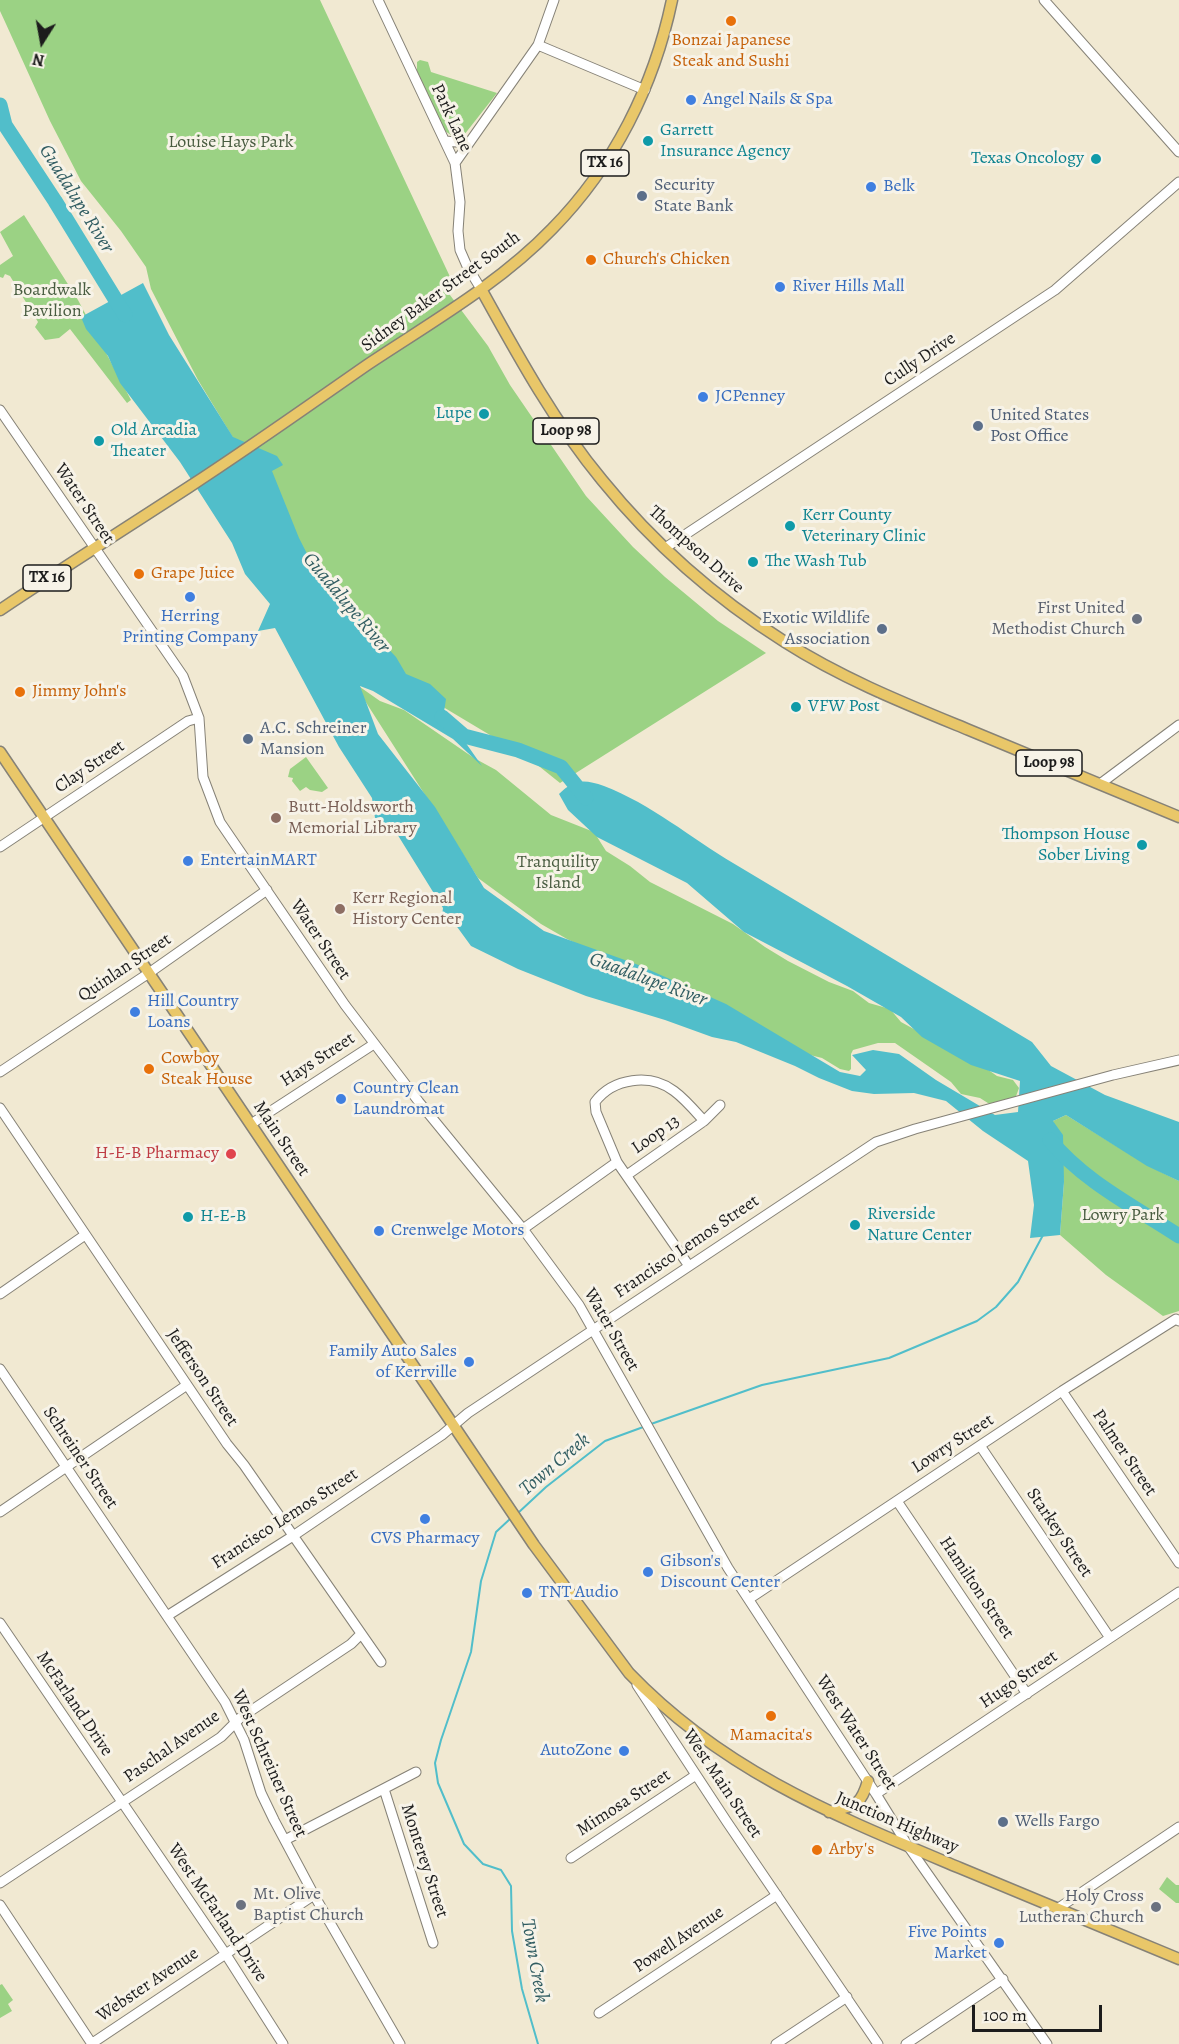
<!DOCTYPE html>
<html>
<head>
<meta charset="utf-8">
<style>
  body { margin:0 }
  #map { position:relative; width:1179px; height:2044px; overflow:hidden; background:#f1e9d2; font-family:Alegreya,serif }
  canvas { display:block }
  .north { position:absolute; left:12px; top:12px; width:60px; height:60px; -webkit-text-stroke:4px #f7f3e8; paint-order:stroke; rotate:191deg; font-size:16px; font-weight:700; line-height:24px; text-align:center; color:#1c1c1c }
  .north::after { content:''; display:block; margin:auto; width:21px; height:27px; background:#1c1c1c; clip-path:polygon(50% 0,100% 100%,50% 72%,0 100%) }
  .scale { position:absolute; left:972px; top:2005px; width:130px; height:27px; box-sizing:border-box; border:3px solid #1c1c1c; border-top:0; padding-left:8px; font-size:18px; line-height:21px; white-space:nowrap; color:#1c1c1c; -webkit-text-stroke:4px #f7f3e8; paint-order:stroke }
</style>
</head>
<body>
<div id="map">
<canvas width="1179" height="2044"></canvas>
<div class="north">N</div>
<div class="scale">100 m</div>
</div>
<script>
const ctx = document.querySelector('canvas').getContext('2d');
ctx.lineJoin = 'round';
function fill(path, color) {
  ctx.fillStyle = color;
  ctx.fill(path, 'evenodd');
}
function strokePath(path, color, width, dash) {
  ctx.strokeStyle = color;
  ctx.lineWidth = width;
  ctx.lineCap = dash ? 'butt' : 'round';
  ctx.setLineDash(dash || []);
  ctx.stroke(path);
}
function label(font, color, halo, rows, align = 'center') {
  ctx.font = font + ' Alegreya,serif';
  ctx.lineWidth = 6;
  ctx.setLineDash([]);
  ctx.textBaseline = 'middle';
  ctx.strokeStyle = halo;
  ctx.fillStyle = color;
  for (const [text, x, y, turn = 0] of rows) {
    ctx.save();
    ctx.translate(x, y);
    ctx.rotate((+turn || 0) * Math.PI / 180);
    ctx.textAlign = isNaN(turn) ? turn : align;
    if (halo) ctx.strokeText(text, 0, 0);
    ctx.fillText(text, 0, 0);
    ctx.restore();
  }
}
fill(new Path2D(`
  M0,0H320L452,281L444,287L488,346L510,385L586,496L633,547L665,577L718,621L766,653L560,783L530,759L388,674L326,591L198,380L151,289L146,267L121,231L81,181L50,121L6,24L0,11Z
  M420,60L428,62L431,72L497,93L464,135L454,137L445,131L417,71V62Z
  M24,215L78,300L131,400L127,403L70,329L59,338L45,340L35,327L38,322L10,276L5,274L3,278L0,277V265L13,256L0,232Z
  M360,687L380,701L404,710L474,758L496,770L551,815L594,832L606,851L630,866L650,882L733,924L765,947L788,961L829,982L853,991L869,1003L890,1009L901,1022L912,1028L987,1069L997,1076L1013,1080L1019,1088L1015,1099L991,1105L980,1098L961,1094L951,1082L895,1043H878L853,1050L851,1054V1069L849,1071L840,1069L822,1058L806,1054L567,939L541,924L478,878L360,693Z
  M306,757L328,788L322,792L310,790L306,787L300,791L292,781L293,778L288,777L290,769Z
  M1066,1115L1147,1165L1179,1181V1311L1163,1316L1106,1275L1060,1235L1064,1182L1053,1121Z
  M1167,1877L1176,1885H1179V1903H1176L1159,1889Z
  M2,1984L13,2000L8,2004L12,2011L0,2018V1985Z`), '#9bd284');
fill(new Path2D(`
  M143,283L169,335L233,437L277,456L283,465L272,471L299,538L326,591L359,618L396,657L406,674L430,684L446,699L444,712L482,766L453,739L373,691L360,686L378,734L435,807L484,888L544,931L636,964L726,1004L840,1072L860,1076L866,1070L852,1055L873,1050L899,1054L936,1080L995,1115L1018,1112L1020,1081L971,1065L922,1037L901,1017L847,986L744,932L687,883L597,837L568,810L559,794C574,779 584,779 604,786C651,804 691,838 733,863C833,923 932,982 1032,1042L1051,1066L1105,1095L1179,1122V1181L1147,1166L1066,1115L1053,1121L1063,1135L1064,1182L1060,1235L1030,1238L1034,1205L1028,1161L983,1131L946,1101L914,1093L874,1094L852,1091L819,1078L795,1066L736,1042L712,1037L665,1020L586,996L518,969L471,946L455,924L442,916L443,908L394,829L375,818L372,798L339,747L275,628L258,631L270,604L245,574L232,543L180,462L120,383L108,356L86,329L81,317Z`), '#51beca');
strokePath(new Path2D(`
  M651,1424L762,1385L889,1358L977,1321L996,1307L1018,1282L1043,1235
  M518,1513L546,1487L605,1441L646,1426
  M511,1518L496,1532L481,1581L471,1652L441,1740L435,1763L438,1783L464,1844L483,1864L501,1870L511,1886L512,1931L522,1989L538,2044`), '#51beca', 2);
strokePath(new Path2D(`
  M0,105L5,125L55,201L125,315
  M442,717L464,736L518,750L561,767L586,798
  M1050,1140C1083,1181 1135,1207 1179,1236`), '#51beca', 15);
const minor = new Path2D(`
  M378,0L455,163L460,202L458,231L460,250L467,266L481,289
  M1044,0L1179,152
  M538,45L645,90
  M445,141L469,143
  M455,163L538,45L554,0
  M0,410L183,676L199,718L203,777L220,822L345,1005L419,1102L523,1229L579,1305L728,1568L876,1794L908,1846L1047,2044
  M665,548L1055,290L1179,182
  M1100,784L1179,725
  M0,847L188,721L199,718
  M0,1072L149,973L267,890
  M0,1108L227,1444L244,1465L381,1662
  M704,1121L720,1105
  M251,1124L374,1044
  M617,1162L596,1112L595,1102C613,1078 650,1073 674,1091C685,1099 695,1111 704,1121L627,1175
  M523,1229L617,1162L689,1266
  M0,1294L85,1235
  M0,1369L225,1702L244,1740L261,1793L274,1820L314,1895L400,2044
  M1062,1391L1179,1563
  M981,1447L1110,1638
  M897,1501L1027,1694
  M0,1512L187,1385
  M749,1599L1062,1391L1176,1319L1179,1321
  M167,1616L293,1536L442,1435L468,1413L876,1142L915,1129L1113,1075L1179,1060
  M0,1623L225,1953L283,2044
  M637,1685L727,1822L878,2044
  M384,1789L433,1943
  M876,1794L1179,1592
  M285,1840L416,1772
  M571,1858L696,1775
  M0,1883L221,1737L240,1718L351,1644L361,1634
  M0,1905L92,2044
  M1057,1909L1179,1827
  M599,2013L777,1895
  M91,2044L314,1895
  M776,2044L847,1997
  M906,2044L1003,1979`);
const major = new Path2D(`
  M481,289C517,354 554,422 602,480C653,543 717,599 785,642C843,679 906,704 969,730C1039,759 1109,788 1179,817
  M0,610C63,568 126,528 189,487C249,448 308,406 367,365C430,323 499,284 552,229C614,166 654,86 672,0
  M0,752L534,1545L629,1673C724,1772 836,1816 960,1868C1033,1898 1106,1929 1179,1959
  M829,1812C854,1805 860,1808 868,1781`);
strokePath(minor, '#868277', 11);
strokePath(major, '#868277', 13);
strokePath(minor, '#fff', 9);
strokePath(major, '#e9c769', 10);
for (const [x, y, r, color] of [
  [731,21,6,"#e8710a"],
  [691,100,6,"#3f7fe0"],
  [648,141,6,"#0f9aa8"],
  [1096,159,6,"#0f9aa8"],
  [871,187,6,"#3f7fe0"],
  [642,196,6,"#5c6f8a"],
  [591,260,6,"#e8710a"],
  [780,287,6,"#3f7fe0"],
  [703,397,6,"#3f7fe0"],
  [484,414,6,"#0f9aa8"],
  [978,426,6,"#5c6f8a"],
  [99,441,6,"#0f9aa8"],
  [790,526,6,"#0f9aa8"],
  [753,562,6,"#0f9aa8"],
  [139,574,6,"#e8710a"],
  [190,597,6,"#3f7fe0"],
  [1137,619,6,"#6b7280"],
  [882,629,6,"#5c6f8a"],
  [20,692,6,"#e8710a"],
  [796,707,6,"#0f9aa8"],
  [248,739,6,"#5c6f8a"],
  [276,818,6,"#8d6e63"],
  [1142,845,6,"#0f9aa8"],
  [188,861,6,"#3f7fe0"],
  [340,909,6,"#8d6e63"],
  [135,1012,6,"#3f7fe0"],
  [149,1069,6,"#e8710a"],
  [341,1099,6,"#3f7fe0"],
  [231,1154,6,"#e0444e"],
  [188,1217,6,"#0f9aa8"],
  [855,1225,6,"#0f9aa8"],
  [379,1231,6,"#3f7fe0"],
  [469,1362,6,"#3f7fe0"],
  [425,1519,6,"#3f7fe0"],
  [648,1572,6,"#3f7fe0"],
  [527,1593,6,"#3f7fe0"],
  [771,1716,6,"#e8710a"],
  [624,1751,6,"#3f7fe0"],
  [1003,1822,6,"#5c6f8a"],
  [817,1850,6,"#e8710a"],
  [241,1905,6,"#6b7280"],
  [1156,1907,6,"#6b7280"],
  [999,1943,6,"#3f7fe0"]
]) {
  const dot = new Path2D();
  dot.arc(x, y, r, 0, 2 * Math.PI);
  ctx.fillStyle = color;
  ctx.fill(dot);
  strokePath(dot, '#f7f3e8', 2);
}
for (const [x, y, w] of [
  [605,163,48],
  [566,431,66],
  [47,578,48],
  [1049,763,66]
]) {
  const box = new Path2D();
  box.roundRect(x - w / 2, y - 13, w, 26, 4.5);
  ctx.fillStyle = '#f7f3e8';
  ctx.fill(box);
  strokePath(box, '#1c1c1c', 1.5);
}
label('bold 16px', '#1c1c1c', null, [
  ["TX 16",605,163],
  ["Loop 98",566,431],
  ["TX 16",47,578],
  ["Loop 98",1049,763]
]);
label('18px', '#c56008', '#f7f3e8', [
  ["Bonzai Japanese",731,41,"center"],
  ["Steak and Sushi",731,62,"center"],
  ["Church's Chicken",603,260],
  ["Grape Juice",151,574],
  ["Jimmy John's",32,692],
  ["Cowboy",161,1059],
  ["Steak House",161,1080],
  ["Mamacita's",771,1736,"center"],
  ["Arby's",829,1850]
], 'left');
label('18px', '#366cbe', '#f7f3e8', [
  ["Angel Nails & Spa",703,100],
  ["Belk",883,187],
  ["River Hills Mall",792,287],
  ["JCPenney",715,397],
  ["Herring",190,617,"center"],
  ["Printing Company",190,638,"center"],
  ["EntertainMART",200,861],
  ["Hill Country",147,1002],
  ["Loans",147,1023],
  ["Country Clean",353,1089],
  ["Laundromat",353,1110],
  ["Crenwelge Motors",391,1231],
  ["Family Auto Sales",457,1352,"right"],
  ["of Kerrville",457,1373,"right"],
  ["CVS Pharmacy",425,1539,"center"],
  ["Gibson's",660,1562],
  ["Discount Center",660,1583],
  ["TNT Audio",539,1593],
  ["AutoZone",612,1751,"right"],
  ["Five Points",987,1933,"right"],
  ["Market",987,1954,"right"]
], 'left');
label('18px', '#1c1c1c', '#f7f3e8', [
  ["Park Lane",451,118,65],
  ["Sidney Baker Street South",441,292,-36],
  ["Cully Drive",920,360,-34],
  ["Water Street",84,504,56],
  ["Thompson Drive",696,550,42],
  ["Clay Street",90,767,-34],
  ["Water Street",320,940,56],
  ["Quinlan Street",125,968,-34],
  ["Hays Street",318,1060,-33],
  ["Loop 13",656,1135,-35],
  ["Main Street",281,1139,56],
  ["Francisco Lemos Street",687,1247,-34],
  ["Water Street",611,1330,60],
  ["Jefferson Street",202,1378,56],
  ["Lowry Street",953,1444,-33],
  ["Palmer Street",1124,1453,56],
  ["Schreiner Street",80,1458,56],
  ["Francisco Lemos Street",285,1519,-33],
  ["Starkey Street",1059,1533,56],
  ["Hamilton Street",976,1588,56],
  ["Hugo Street",1019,1680,-34],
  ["McFarland Drive",74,1704,56],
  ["West Water Street",856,1733,57],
  ["Paschal Avenue",172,1747,-35],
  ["West Schreiner Street",269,1764,66],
  ["West Main Street",722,1784,56],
  ["Mimosa Street",624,1803,-33],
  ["Junction Highway",897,1823,23],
  ["Monterey Street",424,1861,72],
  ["West McFarland Drive",217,1913,56],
  ["Powell Avenue",679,1940,-34],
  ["Webster Avenue",148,1985,-34]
]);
label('18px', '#0d838f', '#f7f3e8', [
  ["Garrett",660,131],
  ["Insurance Agency",660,152],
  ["Texas Oncology",1084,159,"right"],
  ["Lupe",472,414,"right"],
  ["Old Arcadia",111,431],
  ["Theater",111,452],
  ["Kerr County",802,516],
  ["Veterinary Clinic",802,537],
  ["The Wash Tub",765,562],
  ["VFW Post",808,707],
  ["Thompson House",1130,835,"right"],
  ["Sober Living",1130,856,"right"],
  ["Riverside",867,1215],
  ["Nature Center",867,1236],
  ["H-E-B",200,1217]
], 'left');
label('18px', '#485c40', '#f7f3e8', [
  ["Louise Hays Park",231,143],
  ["Boardwalk",52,291],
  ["Pavilion",52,312],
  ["Tranquility",558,863],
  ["Island",558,884],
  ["Lowry Park",1123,1216]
]);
label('18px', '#4e5e75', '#f7f3e8', [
  ["Security",654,186],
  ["State Bank",654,207],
  ["United States",990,416],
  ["Post Office",990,437],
  ["Exotic Wildlife",870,619,"right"],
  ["Association",870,640,"right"],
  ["A.C. Schreiner",260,729],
  ["Mansion",260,750],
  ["Wells Fargo",1015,1822]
], 'left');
label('18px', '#5b616d', '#f7f3e8', [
  ["First United",1125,609],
  ["Methodist Church",1125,630],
  ["Mt. Olive",253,1895,"left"],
  ["Baptist Church",253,1916,"left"],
  ["Holy Cross",1144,1897],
  ["Lutheran Church",1144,1918]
], 'right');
label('18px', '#785e54', '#f7f3e8', [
  ["Butt-Holdsworth",288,808],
  ["Memorial Library",288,829],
  ["Kerr Regional",352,899],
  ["History Center",352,920]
], 'left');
label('18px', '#be3a42', '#f7f3e8', [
  ["H-E-B Pharmacy",219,1154]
], 'right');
label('italic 20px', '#315d62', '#f7f3e8', [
  ["Guadalupe River",76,199,58],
  ["Guadalupe River",346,603,50],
  ["Guadalupe River",648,980,20],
  ["Town Creek",555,1465,-40],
  ["Town Creek",534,1961,80]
]);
</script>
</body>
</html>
